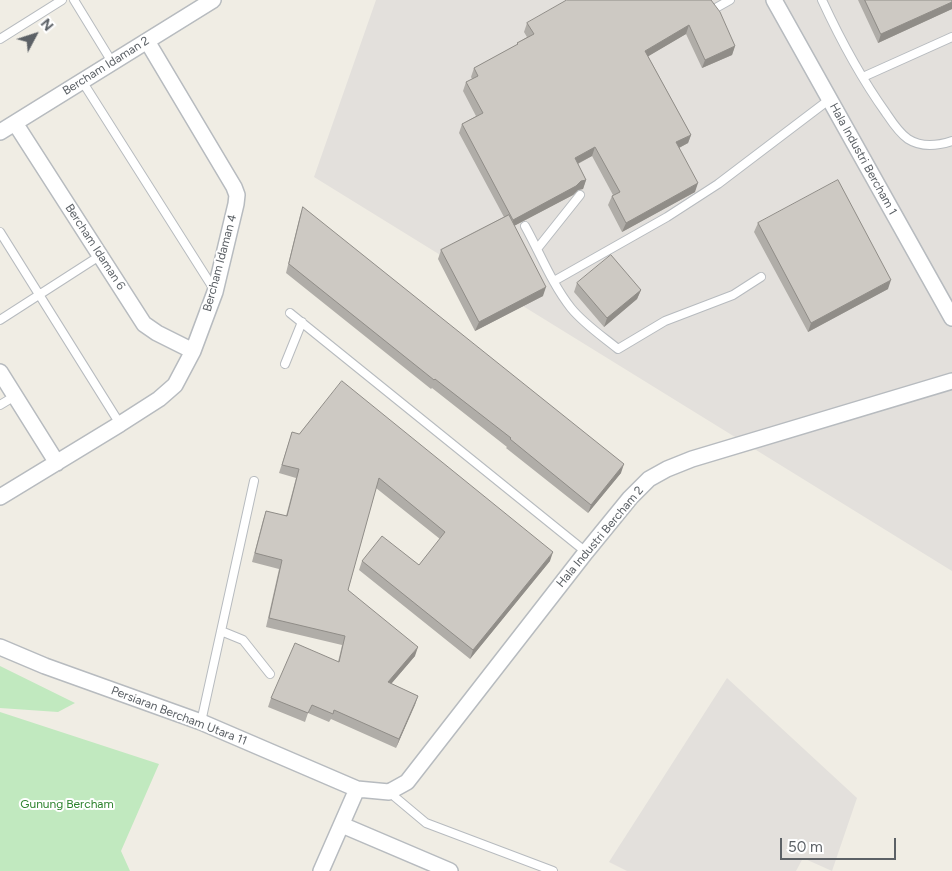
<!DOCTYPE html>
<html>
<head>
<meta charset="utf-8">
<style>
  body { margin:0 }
  #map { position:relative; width:952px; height:871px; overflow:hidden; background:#f0ede4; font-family:Figtree,sans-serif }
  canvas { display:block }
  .north { position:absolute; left:10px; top:10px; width:50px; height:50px; -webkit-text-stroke:4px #fff; paint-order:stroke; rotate:50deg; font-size:14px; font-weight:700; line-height:20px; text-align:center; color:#5c6166 }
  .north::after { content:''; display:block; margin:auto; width:18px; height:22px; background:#5c6166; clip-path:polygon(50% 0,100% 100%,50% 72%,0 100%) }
  .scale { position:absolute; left:780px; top:838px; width:116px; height:22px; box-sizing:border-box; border:2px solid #5c6166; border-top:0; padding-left:6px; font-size:15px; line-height:18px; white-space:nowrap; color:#5c6166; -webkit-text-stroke:4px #fff; paint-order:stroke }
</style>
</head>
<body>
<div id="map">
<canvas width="952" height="871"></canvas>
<div class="north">N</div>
<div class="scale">50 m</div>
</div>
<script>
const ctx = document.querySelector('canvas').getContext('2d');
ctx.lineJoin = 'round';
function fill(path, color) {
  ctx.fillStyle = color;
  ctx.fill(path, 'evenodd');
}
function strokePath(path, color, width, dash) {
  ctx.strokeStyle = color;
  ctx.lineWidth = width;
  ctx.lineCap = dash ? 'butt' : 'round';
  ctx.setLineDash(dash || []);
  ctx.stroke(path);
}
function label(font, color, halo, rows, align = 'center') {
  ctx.font = font + ' Figtree,sans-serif';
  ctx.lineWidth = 4;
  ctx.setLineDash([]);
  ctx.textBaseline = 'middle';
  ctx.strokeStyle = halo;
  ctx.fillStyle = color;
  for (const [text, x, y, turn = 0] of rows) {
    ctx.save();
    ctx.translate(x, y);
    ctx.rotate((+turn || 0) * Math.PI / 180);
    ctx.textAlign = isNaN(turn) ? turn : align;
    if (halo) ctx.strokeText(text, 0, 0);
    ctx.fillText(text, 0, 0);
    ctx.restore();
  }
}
fill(new Path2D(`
  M376,0H952V571L314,177Z
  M727,678L857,798L832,871L803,858L796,871H627L609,862Z`), '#e3e0dc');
fill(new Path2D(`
  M0,666L75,703L58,712L0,708Z
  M0,712L159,764L121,851L130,871H0Z`), '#c1e9bf');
const lane = new Path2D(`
  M74,0L112,62
  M822,0C840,39 861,78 886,113C892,122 899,133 908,139C922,148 937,146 952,141
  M714,9L730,0
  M0,39L62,0
  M863,77L952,37
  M82,81L215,291
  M525,226C540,253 552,284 571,308C584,324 602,336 618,349L665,321L733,295L761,277
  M0,232L120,424
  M537,249L580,195
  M554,281L667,217L718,184L830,99
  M290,313L586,552
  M0,320L101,255
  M285,364L302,322
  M0,405L15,396
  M221,631L243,640L270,674
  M201,722L254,481
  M389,792L426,823L553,871`);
const street = new Path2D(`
  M774,0L952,318
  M15,123L144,324L157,333L193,351
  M0,132L213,0
  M0,372L57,463
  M0,497L120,424L159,399L175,385L193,351L215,292L236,204L237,195L234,187L147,41
  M0,647L45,666L201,722L357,789L389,792L407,782L586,552L630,498L649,479L667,469L692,459L952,381
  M342,825L450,871
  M321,871L357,789`);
strokePath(lane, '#b7bbbf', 10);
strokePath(street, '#b7bbbf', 18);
strokePath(lane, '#fff', 8);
strokePath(street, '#fff', 15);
fill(new Path2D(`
  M711,0L735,46L732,55L702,68L686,34L648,56L691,135L688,143L679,148L695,192L622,232L608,205L612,196L613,195L592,156L578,164L586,180L583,189L578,190L573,195L514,226L543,296L475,331L438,259L441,250L504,217L459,133L462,124L476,116L463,91L466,82L472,79L471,77L474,68L517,45V43L527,37L524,32L527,23Z
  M858,0H952V9L878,43Z
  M303,207L621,473L588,513L506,448L507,447L432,388L431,389L286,273L300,216Z
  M758,223L888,289L808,332L754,232Z
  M577,283L641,290L637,299L604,327L574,292Z
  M292,432L550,561L470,659L359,570L362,561L419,565L440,539L376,488L348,590L415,656L391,684L418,696L396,748L331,719L329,722L308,713L305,722L268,707L271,698L338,662L342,645L266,627L279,569L252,562L263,520L266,511L286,516L296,478L279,473Z`), '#b0ada8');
fill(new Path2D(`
  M952,2V9L878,43L881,34Z
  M689,25L686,34L642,60L645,51Z
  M735,46L732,55L702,68L705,60Z
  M691,135L688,143L673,151L676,142Z
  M595,147L592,156L571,167L575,158Z
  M586,180L583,189L578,190L573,195L510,228L513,220L581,181Z
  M698,183L695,192L622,232L626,223Z
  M891,280L888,289L808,332L811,323Z
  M546,287L543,296L475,331L479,322Z
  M641,290L637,299L604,327L607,318Z
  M624,464L621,473L588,513L591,505Z
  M553,552L550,561L470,659L473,650Z
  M418,647L415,656L385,691L388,682Z
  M418,696L415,705L396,748L399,739Z`), '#908d88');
const building = new Path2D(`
  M567,0H711L720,12L735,46L705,60L689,25L645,51L691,135L676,142L698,183L626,223L612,196L620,192L595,147L575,158L586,180L581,181L576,186L513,220L462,124L483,113L466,82L478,76L474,68L518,44L517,43L534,34L527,23Z
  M865,0H952V2L881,34Z
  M838,180L891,280L811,323L758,223Z
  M303,207L624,464L591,505L510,439L511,438L435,379L434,380L289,264Z
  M509,215L546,287L479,322L441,250Z
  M611,255L641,290L607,318L577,283Z
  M342,381L553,552L473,650L362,561L382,536L419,565L445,532L379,478L348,590L418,647L388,682L418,696L399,739L334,710L333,714L312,705L308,713L271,698L295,643L339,662L345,636L269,618L282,560L255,553L266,511L287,516L299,469L282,465L292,432L299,434Z`);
fill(building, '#cdc9c3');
strokePath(building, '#908d88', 1);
label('12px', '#5c6166', '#fff', [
  ["Bercham Idaman 2",106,66,-32],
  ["Hala Industri Bercham 1",863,159,61],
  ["Bercham Idaman 6",95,247,57],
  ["Bercham Idaman 4",220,263,-75],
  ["Hala Industri Bercham 2",600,537,-50],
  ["Persiaran Bercham Utara 11",179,716,21]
]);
label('12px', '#2e832e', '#fff', [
  ["Gunung Bercham",67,804]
]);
</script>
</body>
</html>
